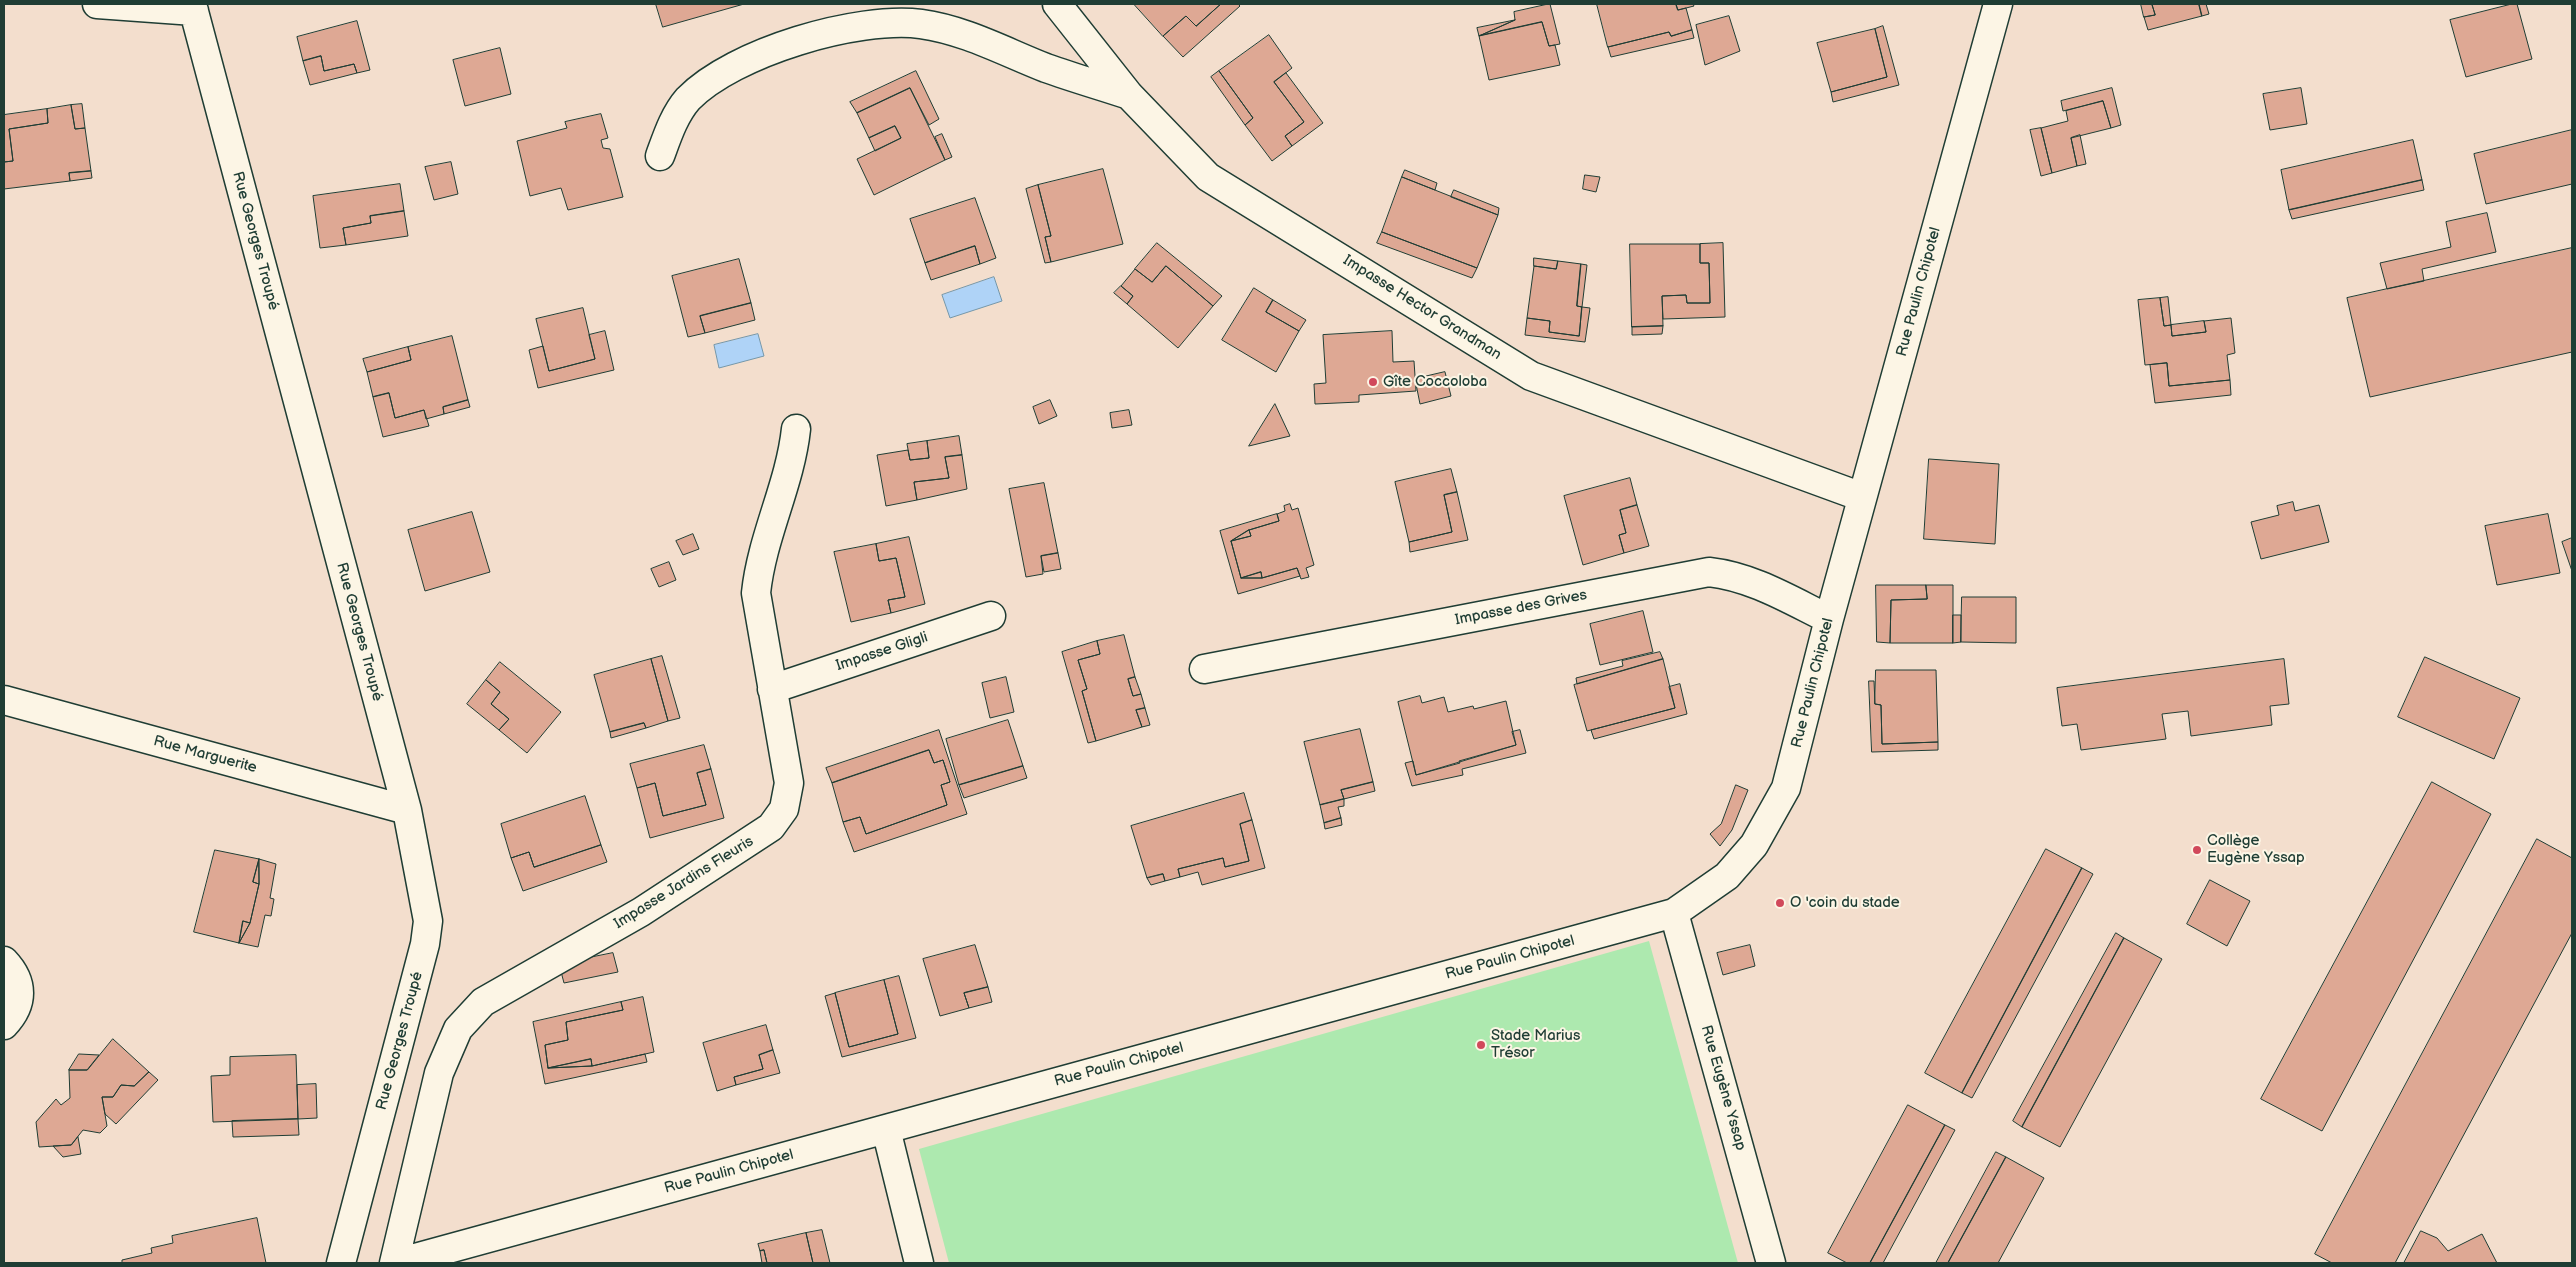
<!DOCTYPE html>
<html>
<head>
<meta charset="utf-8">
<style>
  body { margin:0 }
  #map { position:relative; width:2576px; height:1267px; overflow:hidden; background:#f3decd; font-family:"Balsamiq Sans",sans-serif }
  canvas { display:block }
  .frame { position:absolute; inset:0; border:5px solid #1f3d34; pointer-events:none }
</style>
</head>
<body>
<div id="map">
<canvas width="2576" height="1267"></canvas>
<div class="frame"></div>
</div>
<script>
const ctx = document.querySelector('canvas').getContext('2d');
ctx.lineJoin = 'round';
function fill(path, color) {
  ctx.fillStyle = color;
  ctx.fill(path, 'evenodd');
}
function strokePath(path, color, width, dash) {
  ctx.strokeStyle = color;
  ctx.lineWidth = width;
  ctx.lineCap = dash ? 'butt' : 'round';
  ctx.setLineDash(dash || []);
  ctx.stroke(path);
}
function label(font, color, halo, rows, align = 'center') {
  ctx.font = font + ' "Balsamiq Sans",sans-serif';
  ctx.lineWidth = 4;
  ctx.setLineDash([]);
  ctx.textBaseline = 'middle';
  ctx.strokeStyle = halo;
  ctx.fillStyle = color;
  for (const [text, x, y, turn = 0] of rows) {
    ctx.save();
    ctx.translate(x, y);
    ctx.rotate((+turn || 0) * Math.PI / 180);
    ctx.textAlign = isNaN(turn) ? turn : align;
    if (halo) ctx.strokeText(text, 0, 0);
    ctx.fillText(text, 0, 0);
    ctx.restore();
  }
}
fill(new Path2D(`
  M1649,941L1738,1263H949L919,1149Z`), '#ade9af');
const water = new Path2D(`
  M994,277L1002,301L950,318L942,295Z
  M758,334L764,356L719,368L714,345Z`);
fill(water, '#afd3f7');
strokePath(water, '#7597a9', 1);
const building = new Path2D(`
  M656,4H744L663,27Z
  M1134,4H1221L1196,26L1186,16L1163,36Z
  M1221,4H1238L1240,6L1183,57L1163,36L1186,16L1196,26Z
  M1550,4L1560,44L1549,46L1542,22L1479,36L1515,20L1514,12Z
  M1597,4H1676L1678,10L1686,8L1692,30L1671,36L1669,32L1608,47Z
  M1676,4H1693L1694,6L1678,10Z
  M2141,4H2152L2155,15L2144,17Z
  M2152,4H2199L2202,16L2148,30L2144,17L2155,15Z
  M2199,4H2206L2209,14L2202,16Z
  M2512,4H2517L2532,59L2466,77L2450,20Z
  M1729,16L1740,51L1705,65L1696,25Z
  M1515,20L1479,36L1477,28Z
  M357,21L370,70L357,73L354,64L324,71L321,56L303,61L297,37Z
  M1542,22L1549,46L1555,45L1560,65L1489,80L1479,36Z
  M1883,26L1899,85L1833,102L1831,92L1887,77L1875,29Z
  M1875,29L1887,77L1831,92L1817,43Z
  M1692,30L1694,38L1611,57L1608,47L1669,32L1671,36Z
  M1269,35L1292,68L1274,82L1304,122L1285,136L1292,146L1272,161L1245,125L1253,118L1219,71Z
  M500,48L511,94L465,106L453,60Z
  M321,56L324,71L354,64L357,73L310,85L303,61Z
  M916,71L939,119L929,125L910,88L857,113L850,102Z
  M1219,71L1253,118L1245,125L1211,77Z
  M1286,73L1323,123L1292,146L1285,136L1304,122L1274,82Z
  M910,88L945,160L874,195L857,159L901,138L895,126L869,138L857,113Z
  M2112,88L2121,125L2111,128L2103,101L2063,111L2061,101Z
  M2301,88L2307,124L2270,130L2263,94Z
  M2103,101L2111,128L2071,138L2077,166L2052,173L2041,128L2068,121L2066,111Z
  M82,104L85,128L75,129L71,105Z
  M71,105L75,129L85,128L91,171L69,173L70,181L4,189V162L13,161L9,129L48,123L47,109Z
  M47,109L48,123L9,129L13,161L4,162V115Z
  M601,114L608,138L601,140L603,148L610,149L623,197L568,210L561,188L530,196L517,141L567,128L565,122Z
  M895,126L901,138L875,151L869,138Z
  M2041,128L2052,173L2041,176L2030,130Z
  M2572,130V184L2486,204L2474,154Z
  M942,134L952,157L945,160L935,137Z
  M2080,135L2086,164L2077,166L2071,138Z
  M2413,140L2422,180L2289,210L2281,170Z
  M451,162L458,194L434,200L425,167Z
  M1103,169L1123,244L1051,262L1045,237L1051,236L1038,185Z
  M1405,170L1437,183L1435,190L1402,177Z
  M91,171L92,178L70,181L69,173Z
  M1585,175L1600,177L1596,192L1583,189Z
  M1402,177L1498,215L1477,268L1382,232Z
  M2422,180L2424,190L2292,219L2289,210Z
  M400,184L404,211L370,216L371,223L343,228L346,245L320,248L313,196Z
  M1038,185L1051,236L1045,237L1051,262L1045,263L1026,189Z
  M1454,190L1499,208L1498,215L1451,197Z
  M975,198L996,258L980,264L975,246L925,263L910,219Z
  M404,211L408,236L346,245L343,228L371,223L370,216Z
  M2487,213L2496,252L2422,269L2424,281L2387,289L2380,263L2451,247L2446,222Z
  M1382,232L1477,268L1472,278L1377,243Z
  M1157,243L1222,296L1213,306L1166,266L1152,282L1135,269Z
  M1723,243L1725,317L1663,319L1662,296L1686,295L1687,303H1710L1709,263H1700V244Z
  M1630,244H1700V263H1709L1710,303H1687L1686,295L1662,296L1663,326L1632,327Z
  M975,246L980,264L931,280L925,263Z
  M2572,248V352L2370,397L2347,298Z
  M1534,258L1558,261L1556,269L1534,266Z
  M739,259L751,303L700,316L705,333L688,337L672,276Z
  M1558,261L1581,264L1577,306L1582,307L1579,336L1549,332L1550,321L1527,318L1534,266L1556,269Z
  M1581,264L1587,265L1582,307L1577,306Z
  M1166,266L1213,306L1178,348L1127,304L1133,296L1121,286L1135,269L1152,282Z
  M1121,286L1133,296L1127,304L1114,293Z
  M1254,288L1273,300L1266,312L1299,331L1276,372L1222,340Z
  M2168,297L2171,325L2164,326L2160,298Z
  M2160,298L2164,326L2171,325L2172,336L2206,332L2204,321L2231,318L2235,353L2227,355L2230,380L2169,386L2167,363L2145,365L2138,300Z
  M1273,300L1306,320L1299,331L1266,312Z
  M751,303L755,320L705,333L700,316Z
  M1582,307L1590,308L1585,342L1525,335L1527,318L1550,321L1549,332L1579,336Z
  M583,308L595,359L549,371L536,319Z
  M2204,321L2206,332L2172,336L2171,325Z
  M1663,326L1662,334L1632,335V327Z
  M605,331L614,370L538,388L529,350L543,346L549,371L595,359L589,335Z
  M1392,331L1393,362L1414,361L1416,391L1359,395V402L1315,404L1314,384L1326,383L1323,335Z
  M452,336L468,400L443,407L444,414L426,419L424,410L395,418L389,393L373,397L367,372L411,360L408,347Z
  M408,347L411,360L367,372L363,359Z
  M2167,363L2169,386L2230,380L2231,395L2155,403L2150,365Z
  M1445,372L1451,396L1420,404L1415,379Z
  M389,393L395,418L424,410L429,426L383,437L373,397Z
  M468,400L470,407L444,414L443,407Z
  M1050,400L1057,416L1039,424L1033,407Z
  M1275,404L1290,436L1249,446Z
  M1129,410L1132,425L1112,428L1110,413Z
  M959,436L962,455L945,457L949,478L914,482L917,500L886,506L877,455L908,450L910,460L929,458L927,441Z
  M927,441L929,458L910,460L907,444Z
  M962,455L967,489L917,500L914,482L949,478L945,457Z
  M1929,459L1999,464L1995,544L1924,539Z
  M1451,469L1457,492L1444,495L1452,532L1409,542L1395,482Z
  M1630,478L1637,505L1620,510L1626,533L1619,535L1624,553L1583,565L1564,496Z
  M1044,483L1058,553L1041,556L1043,574L1026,577L1009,489Z
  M1457,492L1468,540L1410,552L1409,542L1452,532L1444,495Z
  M2293,502L2295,511L2319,505L2329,542L2261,559L2251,522L2279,515L2277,506Z
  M1290,504L1292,510L1298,508L1314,565L1306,568L1309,577L1301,579L1297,568L1262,578L1261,572L1241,578L1231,541L1251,536L1249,530L1279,521L1277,514L1285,511L1284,506Z
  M1637,505L1649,546L1624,553L1619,535L1626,533L1620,510Z
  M472,512L490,572L425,591L408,530Z
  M1277,514L1279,521L1249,530L1231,541L1241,578H1262L1297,568L1300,576L1238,594L1220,531Z
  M2548,514L2560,573L2497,585L2485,526Z
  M1249,530L1251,536L1231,541Z
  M693,534L699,549L683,555L676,541Z
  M909,537L925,604L891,613L888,600L905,597L896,558L879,561L876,544Z
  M2572,538V571L2562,542Z
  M876,544L879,561L896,558L905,597L888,600L891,613L851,622L834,552Z
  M1058,553L1061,569L1044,572L1041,556Z
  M669,562L676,580L659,587L651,569Z
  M1261,572L1262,578H1241Z
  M1876,585H1926L1927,599L1891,600L1890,643L1877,642Z
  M1926,585H1953V643H1890L1891,600L1927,599Z
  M1962,597H2016V643L1961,642Z
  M1643,611L1653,652L1600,665L1590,624Z
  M1953,615H1961V642L1953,643Z
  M1124,635L1135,677L1128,679L1133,696L1141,694L1145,708L1136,710L1142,727L1096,741L1082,691L1087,689L1078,660L1100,654L1097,641Z
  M1097,641L1100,654L1078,660L1087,689L1082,691L1096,741L1088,743L1062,652Z
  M1660,652L1663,659L1577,684L1576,678L1623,666L1622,661Z
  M662,656L680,718L668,721L651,659Z
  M2425,657L2520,698L2494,759L2398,717Z
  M651,659L668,721L646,728L644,723L610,732L594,675Z
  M1663,659L1675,708L1587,731L1574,685Z
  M2284,659L2289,704L2270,706L2272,725L2191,736L2188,711L2162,714L2166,739L2081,750L2077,724L2062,726L2057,688Z
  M500,662L561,712L527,753L499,730L509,719L491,704L500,692L486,680Z
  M1876,670H1936L1938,742L1882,744L1881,705L1875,704Z
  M1006,677L1014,712L990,718L982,683Z
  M1135,677L1141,694L1133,696L1128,679Z
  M486,680L500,692L491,704L509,719L499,730L467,704Z
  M1869,681H1874L1875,704L1881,705L1882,744L1938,742V750L1872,752Z
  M1680,684L1687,714L1594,739L1591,730L1675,708L1669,687Z
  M1420,696L1422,703L1444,697L1448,712L1473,706L1474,709L1506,701L1516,745L1416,775L1398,702Z
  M1145,708L1150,725L1142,727L1136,710Z
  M1008,720L1023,766L959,785L946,739Z
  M644,723L646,728L611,738L610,732Z
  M1360,729L1373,782L1341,790L1344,799L1320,805L1304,742Z
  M939,730L967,814L854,852L843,822L860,817L866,834L947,805L941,785L950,782L943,760L934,763L929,750L832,783L826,768Z
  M1520,730L1526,753L1462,769L1463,775L1412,786L1405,763L1413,761L1416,775L1460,763L1459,761L1516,745L1512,732Z
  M704,745L711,769L697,773L706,805L663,816L655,783L637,788L630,764Z
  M929,750L934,763L943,760L950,782L941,785L947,805L866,834L860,817L843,822L832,783Z
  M1023,766L1027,778L964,798L959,785Z
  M711,769L724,818L650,838L637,788L655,783L663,816L706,805L697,773Z
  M1373,782L1375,791L1344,799L1341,790Z
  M2432,782L2491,814L2322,1131L2261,1099Z
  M1736,785L1748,790L1732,830L1720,846L1710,834L1721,824Z
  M1244,793L1252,820L1240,824L1249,861L1225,867L1223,858L1178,869L1180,877L1165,881L1163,874L1147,878L1131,826Z
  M585,796L601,845L534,867L529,852L511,858L501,824Z
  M1344,799V806L1338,807L1341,818L1324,823L1320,805Z
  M1341,818L1342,825L1325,829L1324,823Z
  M1252,820L1265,868L1202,885L1198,872L1180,877L1178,869L1223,858L1225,867L1249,861L1240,824Z
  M2537,839L2572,858V933L2395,1263H2332L2315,1254Z
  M601,845L607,862L523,891L511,858L529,852L534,867Z
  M2046,849L2082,868L1962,1093L1925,1073Z
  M215,850L259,859L253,882L259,884L250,923L243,921L239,943L194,932Z
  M259,859L276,864L270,898L274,899L271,916L265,915L258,947L239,943L250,923L259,884Z
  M259,859V884L253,882Z
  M2082,868L2093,874L1972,1098L1962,1093Z
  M1163,874L1165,881L1151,885L1147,878Z
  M2210,880L2250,901L2227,946L2187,924Z
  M243,921L250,923L239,943Z
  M2116,933L2124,938L2022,1127L2013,1121Z
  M2124,938L2162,959L2060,1147L2022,1127Z
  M975,945L988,987L964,993L969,1008L940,1016L923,959Z
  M1750,945L1755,966L1723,975L1717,953Z
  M613,953L618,972L564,983L559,964Z
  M899,976L916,1038L842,1057L825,996L835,993L849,1047L898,1034L884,980Z
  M884,980L898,1034L849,1047L835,993Z
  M988,987L992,1002L969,1008L964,993Z
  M643,997L654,1052L592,1066L591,1059L548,1068L545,1045L568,1040L566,1022L623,1010L621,1002Z
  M621,1002L623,1010L566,1022L568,1040L545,1045L548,1068L592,1066L645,1054L647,1062L545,1084L533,1022Z
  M766,1025L773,1050L759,1055L763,1069L734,1077L736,1085L717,1091L703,1043Z
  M113,1039L149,1072L134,1086L121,1085L113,1097H102L107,1126L100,1133L83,1130L71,1145L39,1147L36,1122L56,1099L61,1105L70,1098L69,1070H87Z
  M773,1050L780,1073L736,1085L734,1077L763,1069L759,1055Z
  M79,1054L99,1055L87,1070H69Z
  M296,1055L298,1119L213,1122L211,1076L230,1075V1057Z
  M591,1059L592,1066L548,1068Z
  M149,1072L158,1080L116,1124L105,1114L102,1097H113L121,1085L134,1086Z
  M316,1084L317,1118L298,1119L297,1085Z
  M1908,1105L1945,1125L1870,1263H1847L1828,1253Z
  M298,1119L299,1135L233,1137L232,1121Z
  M1945,1125L1955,1130L1883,1263H1870Z
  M78,1137L81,1154L63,1157L53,1146L71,1145Z
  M1996,1152L2006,1157L1948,1263H1936Z
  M2006,1157L2044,1178L1998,1263H1948Z
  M257,1218L266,1263H122V1260L152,1253L151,1248L173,1243L172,1236Z
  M822,1230L830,1263H813L806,1233Z
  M2421,1231L2437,1238L2448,1251L2482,1234L2497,1263H2404Z
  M806,1233L813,1263H767L764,1250L760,1251L758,1244Z
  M764,1250L767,1263H762L760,1251Z`);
fill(building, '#dea894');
strokePath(building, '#1f3d34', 1);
const minor = new Path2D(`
  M97,4L194,11
  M192,4L407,810L428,921L425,944L341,1263
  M1057,4L1129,95L1208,177L1531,376L1862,497
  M660,156C667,137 674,115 688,99C734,52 857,16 921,24C965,30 1005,52 1046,68C1074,78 1102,86 1129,95
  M1204,669L1709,572C1753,577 1790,600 1829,619
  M772,689L991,616
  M4,700L407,810
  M1674,913L1771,1263
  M4,961C24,982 24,1004 4,1025
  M886,1129L919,1263
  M394,1263L439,1073L458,1029L483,1002L641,912L771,827L784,809L789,783L756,593C762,536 790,485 796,429
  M397,1263L1674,913L1727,876L1754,845L1786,788L1829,619L1998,4`);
strokePath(minor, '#1f3d34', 31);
strokePath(minor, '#fcf5e5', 28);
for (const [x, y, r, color] of [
  [1373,382,5,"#d1495b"],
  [2197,850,5,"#d1495b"],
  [1780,903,5,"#d1495b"],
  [1481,1045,5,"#d1495b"]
]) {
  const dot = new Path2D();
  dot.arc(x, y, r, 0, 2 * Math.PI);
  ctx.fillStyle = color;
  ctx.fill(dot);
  strokePath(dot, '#fcf5e5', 2);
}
label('15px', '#1f3d34', '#fcf5e5', [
  ["Rue Georges Troupé",255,241,75],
  ["Rue Paulin Chipotel",1919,292,-75],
  ["Impasse Hector Grandman",1422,308,32],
  ["Impasse des Grives",1521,608,-11],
  ["Rue Georges Troupé",359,632,75],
  ["Impasse Gligli",882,652,-18],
  ["Rue Paulin Chipotel",1813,683,-76],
  ["Rue Marguerite",205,755,15],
  ["Impasse Jardins Fleuris",684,883,-32],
  ["Rue Paulin Chipotel",1510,958,-15],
  ["Rue Georges Troupé",400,1041,-75],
  ["Rue Paulin Chipotel",1119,1065,-15],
  ["Rue Eugène Yssap",1723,1088,74],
  ["Rue Paulin Chipotel",729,1172,-15]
]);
label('15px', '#1f3d34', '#fcf5e5', [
  ["Gîte Coccoloba",1383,382],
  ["Collège",2207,841],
  ["Eugène Yssap",2207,858],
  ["O 'coin du stade",1790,903],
  ["Stade Marius",1491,1036],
  ["Trésor",1491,1053]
], 'left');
</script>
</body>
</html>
